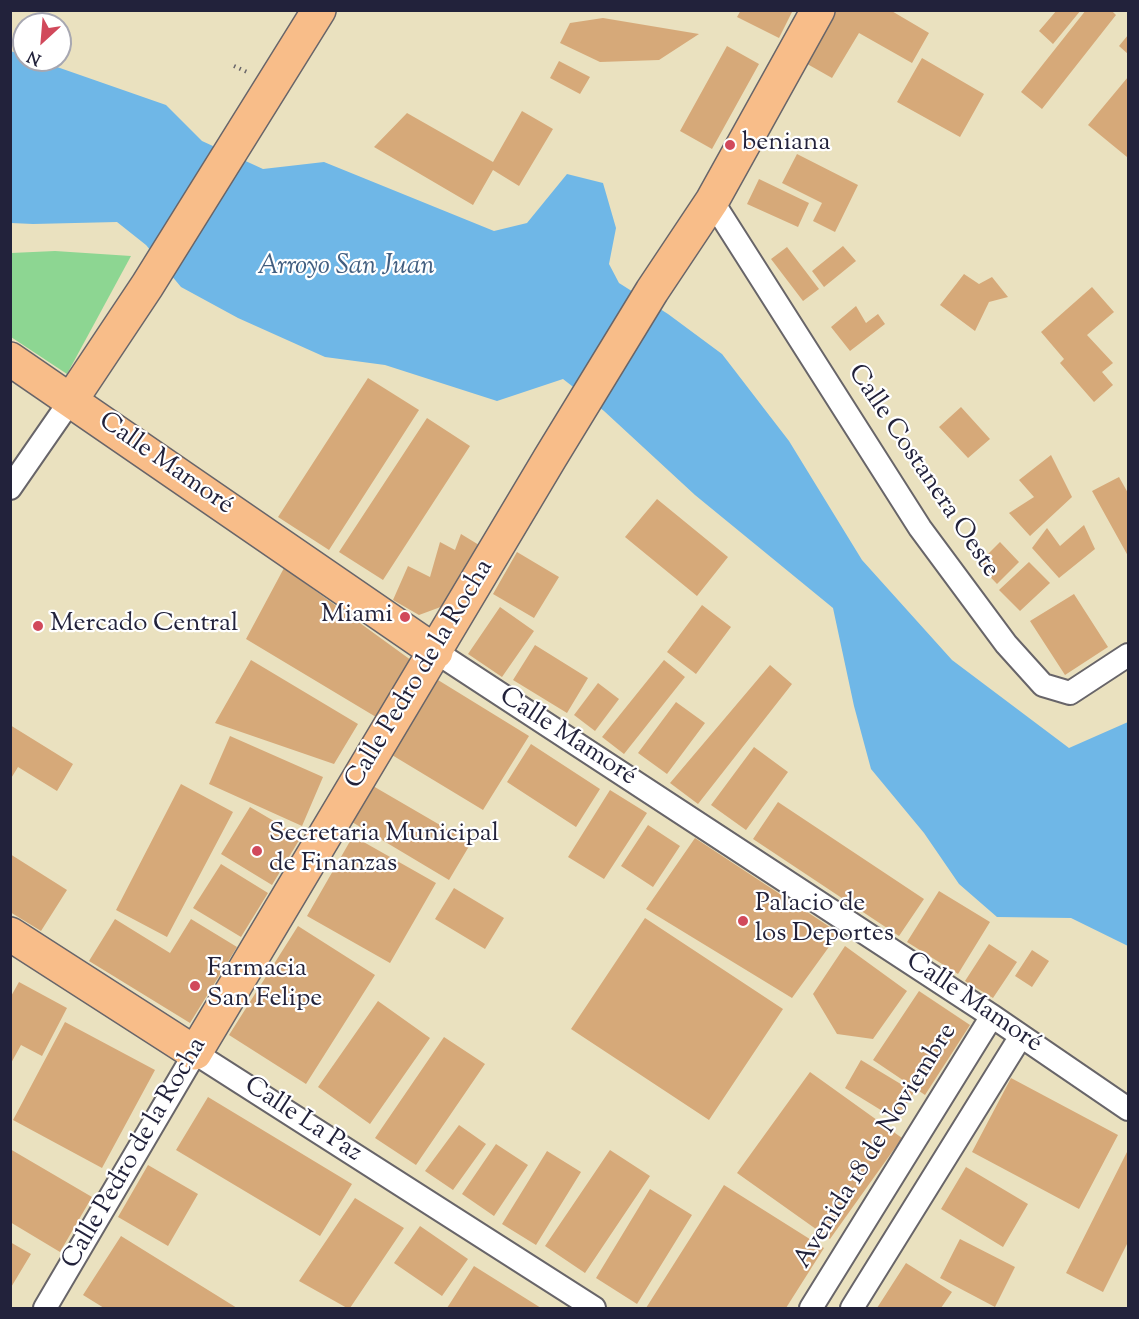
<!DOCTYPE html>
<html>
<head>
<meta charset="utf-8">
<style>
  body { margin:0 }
  #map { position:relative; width:1139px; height:1319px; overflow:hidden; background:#eae1bf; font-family:"Sorts Mill Goudy",serif }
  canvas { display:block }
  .frame { position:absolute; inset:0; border:12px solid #22223b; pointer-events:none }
  .north { position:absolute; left:12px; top:12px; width:60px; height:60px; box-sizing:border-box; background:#fff; border:2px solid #a7a7b1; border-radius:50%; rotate:206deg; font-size:16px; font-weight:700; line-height:24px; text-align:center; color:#22223b }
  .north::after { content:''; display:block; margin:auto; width:21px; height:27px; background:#d1495b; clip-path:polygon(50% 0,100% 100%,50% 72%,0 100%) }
</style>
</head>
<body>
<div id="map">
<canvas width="1139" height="1319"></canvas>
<div class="frame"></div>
<div class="north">N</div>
</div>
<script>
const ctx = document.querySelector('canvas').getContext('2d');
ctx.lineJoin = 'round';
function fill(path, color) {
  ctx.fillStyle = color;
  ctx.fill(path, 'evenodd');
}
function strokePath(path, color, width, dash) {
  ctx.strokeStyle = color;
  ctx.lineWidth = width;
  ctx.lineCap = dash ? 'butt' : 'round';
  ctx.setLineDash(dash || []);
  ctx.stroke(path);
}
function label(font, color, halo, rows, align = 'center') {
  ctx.font = font + ' "Sorts Mill Goudy",serif';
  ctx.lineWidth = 4.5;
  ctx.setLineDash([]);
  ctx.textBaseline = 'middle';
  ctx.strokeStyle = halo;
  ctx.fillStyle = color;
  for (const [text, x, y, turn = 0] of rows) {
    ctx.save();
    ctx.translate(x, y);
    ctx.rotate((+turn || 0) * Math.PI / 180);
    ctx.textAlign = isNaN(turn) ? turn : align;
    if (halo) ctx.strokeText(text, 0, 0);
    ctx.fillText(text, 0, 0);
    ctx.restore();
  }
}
fill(new Path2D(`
  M55,251L131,256L67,374L11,337V253Z`), '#8dd692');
fill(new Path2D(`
  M10,51L24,55V60H37L166,105L202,141L263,169L324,162L494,231L527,223L567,174L603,183L616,228L609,264L619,283L668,314L722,354L789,441L862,560L952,660L1069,748L1128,722V946L1071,918L997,917L959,884L924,833L871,769L854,706L833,608L695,495L604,411L563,379L497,401L385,365L325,357L238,318L181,287L146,245L117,222L33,224L11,223Z`), '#6fb7e7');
fill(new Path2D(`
  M741,10H793L779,38L737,17Z
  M831,10H890L929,33L912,63L859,33L832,78L802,61Z
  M1057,10H1081L1053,44L1039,31Z
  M1086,10H1111L1116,15L1042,109L1021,92Z
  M603,18L699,34L659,60L600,62L560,43L570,23Z
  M1128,35V54L1119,46Z
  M727,46L759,64L712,149L680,131Z
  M922,58L984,94L960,137L897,102Z
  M559,61L590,77L580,94L550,78Z
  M1128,77V156L1127,157L1088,125Z
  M522,111L553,129L519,186L493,170L473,205L374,147L407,113L493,162Z
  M797,154L858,185L835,232L813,221L822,203L782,183Z
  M759,179L809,203L798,227L747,204Z
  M843,246L856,261L824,287L812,271Z
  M787,247L819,289L803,301L771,259Z
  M964,274L979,284L992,277L1008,297L989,302L975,331L940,305Z
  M1092,287L1114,312L1087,335L1113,363L1102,372L1113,385L1094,402L1060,363L1064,359L1041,332Z
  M856,306L866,323L878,314L885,324L850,351L831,327Z
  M368,378L419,410L329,550L278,517Z
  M961,407L990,439L968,458L939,427Z
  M427,418L470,446L383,580L339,552Z
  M1051,455L1072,497L1030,536L1009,513L1034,497L1019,480Z
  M1119,477L1128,493V556L1092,491Z
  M657,499L728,557L697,596L625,537Z
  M1084,525L1095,549L1059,578L1032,548L1047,528L1060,546Z
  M461,534L479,545L446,605L419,615L393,600L408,566L430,577L440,542L455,550Z
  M1000,542L1019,562L997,584L978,564Z
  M517,552L559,577L534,618L493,594Z
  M1029,562L1050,583L1020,611L999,590Z
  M284,568L415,663L381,720L246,639Z
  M1074,594L1108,647L1065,675L1030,621Z
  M702,605L731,627L696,674L667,652Z
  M500,607L534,631L502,677L468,654Z
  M535,645L588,678L567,713L513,680Z
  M251,660L358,724L334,764L215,723Z
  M664,660L685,677L624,754L602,737Z
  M770,665L792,684L698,804L670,783Z
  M438,680L529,736L483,810L392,755Z
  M598,683L619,699L595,731L574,715Z
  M676,702L705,723L667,774L638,753Z
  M10,725L73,764L57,791L18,767L10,780Z
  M230,736L323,777L302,826L209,784Z
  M531,744L600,789L576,827L507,782Z
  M754,747L788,772L746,830L711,805Z
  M181,784L233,812L167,937L116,910Z
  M373,786L471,843L449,880L352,822Z
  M610,790L647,813L604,879L568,857Z
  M778,802L924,899L899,936L753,839Z
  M250,807L301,837L272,885L221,854Z
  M648,825L680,846L653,887L621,866Z
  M353,836L436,883L390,963L307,916Z
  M695,838L839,933L792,998L646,909Z
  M10,854L67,890L41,931L10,912Z
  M221,864L268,893L241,937L193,908Z
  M454,888L504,918L485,949L435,919Z
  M939,891L990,922L958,974L907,942Z
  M645,918L783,1009L709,1120L571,1029Z
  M115,919L170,953L191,919L237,947L190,1023L89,961Z
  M298,926L375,975L306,1084L229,1035Z
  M989,944L1017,962L993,998L965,981Z
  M845,946L907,991L873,1039L837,1034L813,994Z
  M1032,950L1049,961L1032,987L1015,976Z
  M19,982L67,1008L42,1056L21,1045L10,1065V998Z
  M919,991L970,1025L925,1095L873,1060Z
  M378,1001L430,1038L370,1124L318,1087Z
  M65,1022L155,1070L102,1168L13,1120Z
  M444,1037L485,1064L416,1165L375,1138Z
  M861,1060L914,1092L897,1120L845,1088Z
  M810,1072L902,1138L830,1239L737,1173Z
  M1011,1078L1118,1135L1079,1209L972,1152Z
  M208,1097L352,1184L320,1236L176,1150Z
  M459,1125L486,1144L453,1190L425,1171Z
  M496,1144L528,1165L494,1216L462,1194Z
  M10,1149L92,1197L60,1252L10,1222Z
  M610,1150L650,1176L585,1273L545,1246Z
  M1128,1150V1242L1103,1292L1066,1273Z
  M547,1151L581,1172L536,1245L502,1224Z
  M148,1165L198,1194L168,1246L118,1217Z
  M966,1167L1028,1204L1003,1247L941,1209Z
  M724,1185L824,1248L786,1308H646Z
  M650,1189L692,1215L637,1304L596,1278Z
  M355,1198L404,1228L350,1308H347L299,1281Z
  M420,1226L468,1259L442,1296L394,1263Z
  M121,1236L237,1308H104L83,1295Z
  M960,1239L1015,1267L995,1307L940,1278Z
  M10,1242L31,1254L10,1289Z
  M906,1263L952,1292L941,1308H877Z
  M474,1266L541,1308H447Z`), '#d6a979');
const street = new Path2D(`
  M712,201L920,528L1006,644L1043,685L1070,693L1128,655
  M10,488L71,400
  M436,652L992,1016L1128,1109
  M45,1308L195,1053L594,1308
  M811,1308L992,1016
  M852,1308L1021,1036`);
const primary = new Path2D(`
  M10,359L436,652
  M71,400L147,286L319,10
  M10,934L195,1053L550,458L652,291L712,201L818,10`);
strokePath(street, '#686569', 26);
strokePath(primary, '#686569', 36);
strokePath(new Path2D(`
  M234,66L247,72`), '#686569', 4, [1.5, 4.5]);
strokePath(street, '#fff', 22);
strokePath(primary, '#f8bd89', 33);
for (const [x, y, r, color] of [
  [730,145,6,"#d1495b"],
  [405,617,6,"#d1495b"],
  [38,626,6,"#d1495b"],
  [257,851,6,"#d1495b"],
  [743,921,6,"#d1495b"],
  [195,986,6,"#d1495b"]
]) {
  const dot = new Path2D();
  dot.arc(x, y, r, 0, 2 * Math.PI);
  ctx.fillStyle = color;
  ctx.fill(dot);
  strokePath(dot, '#fff', 2);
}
label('26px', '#22223b', '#fff', [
  ["beniana",742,145],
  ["Miami",393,617,"right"],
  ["Mercado Central",50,626],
  ["Secretaria Municipal",269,836],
  ["de Finanzas",269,866],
  ["Palacio de",755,906],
  ["los Deportes",755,936],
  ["Farmacia",207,971],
  ["San Felipe",207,1001]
], 'left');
label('26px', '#22223b', '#fff', [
  ["Calle Mamoré",165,465,35],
  ["Calle Costanera Oeste",922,472,56],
  ["Calle Pedro de la Rocha",421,675,-59],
  ["Calle Mamoré",567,738,33],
  ["Calle Mamoré",973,1004,34],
  ["Calle La Paz",302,1121,33],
  ["Avenida 18 de Noviembre",877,1147,-58],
  ["Calle Pedro de la Rocha",136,1154,-60]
]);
label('italic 27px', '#415e80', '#fff', [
  ["Arroyo San Juan",346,268]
]);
</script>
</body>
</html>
